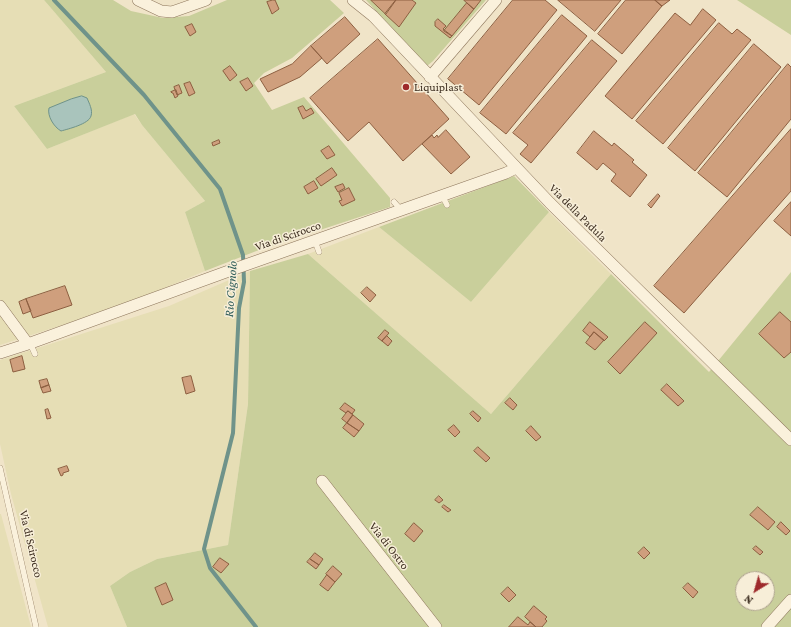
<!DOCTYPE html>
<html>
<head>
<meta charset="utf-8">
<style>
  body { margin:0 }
  #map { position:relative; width:791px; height:627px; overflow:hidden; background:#f0e4c8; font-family:"Crimson Pro",serif }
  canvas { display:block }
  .north { position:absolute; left:735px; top:571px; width:40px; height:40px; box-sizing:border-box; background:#f7eed8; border:1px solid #ada18e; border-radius:50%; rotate:217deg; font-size:11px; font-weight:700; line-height:16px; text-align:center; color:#3d2e20 }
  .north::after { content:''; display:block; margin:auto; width:14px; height:18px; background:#9e2a2b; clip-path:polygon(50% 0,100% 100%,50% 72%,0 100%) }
</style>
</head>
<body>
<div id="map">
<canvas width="791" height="627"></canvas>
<div class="north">N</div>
</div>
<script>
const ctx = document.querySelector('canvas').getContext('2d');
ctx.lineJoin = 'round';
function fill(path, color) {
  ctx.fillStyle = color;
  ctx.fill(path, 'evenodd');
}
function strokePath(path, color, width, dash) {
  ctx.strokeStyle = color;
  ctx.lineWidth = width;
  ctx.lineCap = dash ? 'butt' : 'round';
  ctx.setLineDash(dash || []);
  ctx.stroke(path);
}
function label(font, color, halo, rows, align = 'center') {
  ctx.font = font + ' "Crimson Pro",serif';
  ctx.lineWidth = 3;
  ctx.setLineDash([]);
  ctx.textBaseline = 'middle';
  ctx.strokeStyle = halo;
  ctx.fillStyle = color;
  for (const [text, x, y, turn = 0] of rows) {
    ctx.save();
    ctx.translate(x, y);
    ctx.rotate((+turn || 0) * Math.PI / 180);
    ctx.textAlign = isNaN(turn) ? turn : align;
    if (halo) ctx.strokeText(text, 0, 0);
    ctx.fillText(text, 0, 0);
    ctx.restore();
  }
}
fill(new Path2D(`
  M0,0H44L106,72L14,106L47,149L134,114L142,125L205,201L185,212L205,271L119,307L0,345Z
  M549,212L611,274L491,414L308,254L379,227L471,302Z
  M250,271L248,404L228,545L157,559L130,572L110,586L127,627H48L11,494L0,444V360L169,306Z
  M0,514H1L31,627H0Z`), '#e6deb5');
fill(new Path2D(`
  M44,0H113L131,11L163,18L189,16L227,0H330L344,13L292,58L264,73L254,83L272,110L304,97L390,198V207L259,250L205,271L185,212L205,201L142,125L135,114L47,149L14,106L106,72Z
  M366,0H486L433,61L427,66Z
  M737,0H791V35Z
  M514,176L549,212L471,302L379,227Z
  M308,254L491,414L611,274L709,372L791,272V627H127L110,586L130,572L157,559L228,545L248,404L250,271ZM743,579H767V603H743Z`), '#c9cf9b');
const water = new Path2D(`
  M82,96L87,98C89,103 93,110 91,116C89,124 68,129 61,131C54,127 47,116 49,108L71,99Z`);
fill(water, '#a9c4bc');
strokePath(water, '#6f938a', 1);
strokePath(new Path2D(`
  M54,0L144,95L220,189L243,255L244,282L239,308L233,433L204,549L210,568L256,627`), '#6f938a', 4);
const building = new Path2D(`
  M273,0H275L279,9L272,14L267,2Z
  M371,0H396L386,14Z
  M396,0H412L416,3L399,27L385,14Z
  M464,0H481L474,9Z
  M513,0H545L557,10L479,105L448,79Z
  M558,0H621L595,31Z
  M626,0H655L662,6L622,54L598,34Z
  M655,0H670L662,6Z
  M467,3L474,9L452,36L444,31Z
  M703,9L716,20L632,119L605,96L675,13L690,25Z
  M562,15L587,36L506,134L480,113Z
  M345,17L360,34L327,64L311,46Z
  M438,19L446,26L443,29L452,36L450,38L435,26V22Z
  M719,23L732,34L737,29L751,40L663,144L636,121Z
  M192,24L196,32L190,36L185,27Z
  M378,39L449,119L403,161L369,122L348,141L310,98Z
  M592,40L617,61L531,163L520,154L528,145L513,133Z
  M754,44L781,67L695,171L668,148Z
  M311,46L322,58L300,77L268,92L260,79L292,64Z
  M788,64L791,67V119L727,197L698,173Z
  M230,66L237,75L230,81L223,71Z
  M248,78L253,86L246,91L240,82Z
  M190,82L195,93L189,96L184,84Z
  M179,85L182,93L177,95L174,87Z
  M176,90L178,96L175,98L173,93H172L171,92Z
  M303,106L306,111L311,108L314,113L303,119L298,108Z
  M791,129V191L684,313L654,286Z
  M446,130L470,157L451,174L422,144L432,135L434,138L437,135L438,137Z
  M594,131L612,146L614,143L634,160L632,162L647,175L630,197L611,181L616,174L603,163L597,170L577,153Z
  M219,140L220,143L213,146L212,143Z
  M329,146L335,155L327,159L321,151Z
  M332,168L337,175L321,186L316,179Z
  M314,181L318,188L308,194L304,187Z
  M343,184L345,188L338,192L335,187Z
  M349,188L355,200L342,206L339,201L342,200L339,193Z
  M658,194L660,196L651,208L648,205Z
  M791,202V236L774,221Z
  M65,286L72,305L33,318L26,299Z
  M367,287L376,295L370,302L361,293Z
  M26,299L31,311L23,314L19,302Z
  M780,312L791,322V352L784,358L759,334Z
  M590,322L608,337L604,341L594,332L590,337L583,331Z
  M645,322L657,333L620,374L608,362Z
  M385,330L389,333L382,341L378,338Z
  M594,332L604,340L595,350L586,343Z
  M387,336L392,341L388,346L382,341Z
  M22,356L25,369L13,372L10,360Z
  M191,376L195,391L186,394L182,378Z
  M47,379L49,385L41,388L39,381Z
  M667,384L684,401L678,406L661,390Z
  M49,385L51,391L43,393L41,388Z
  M510,398L517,405L513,410L505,403Z
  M345,403L355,410L352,414L348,411L346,413L340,409Z
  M48,409L51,418L47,419L45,410Z
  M348,411L353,415L347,423L342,419Z
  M473,411L481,418L478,422L470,414Z
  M353,415L364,424L359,431L347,423Z
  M347,423L359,431L354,437L343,428Z
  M454,425L460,432L455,437L448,430Z
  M531,426L541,437L536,441L526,431Z
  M478,447L490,458L486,462L474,451Z
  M67,466L69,471L63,473V475L61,476L58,469Z
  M439,496L443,500L439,503L435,500Z
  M444,505L451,510L448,512L442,507Z
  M758,507L775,522L768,530L750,515Z
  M781,522L790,531L786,535L777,527Z
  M414,523L423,531L414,542L405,534Z
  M756,546L763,552L760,555L753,549Z
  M644,547L650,553L644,559L638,553Z
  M315,553L323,559L319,565L310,559Z
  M220,558L229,564L221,573L213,567Z
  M310,559L319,565L316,569L307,562Z
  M333,566L342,574L335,582L326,574Z
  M327,575L335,582L328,591L320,585Z
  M166,583L173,600L162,605L155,588Z
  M688,583L698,592L693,598L683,588Z
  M508,587L516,595L509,602L501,594Z
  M534,606L547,617L545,619L547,621L542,627H536L525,617Z
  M518,617L528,625L530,622L536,627H509Z`);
fill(building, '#cf9f7d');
strokePath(building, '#8d5f41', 1);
const lane = new Path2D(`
  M442,195L447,205
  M394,202L401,210
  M315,241L319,252
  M30,343L35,354
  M0,468L36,627`);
const street = new Path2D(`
  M138,0L161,11L172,12L206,0
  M353,0L373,16L550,203L791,440
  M430,77L496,0
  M0,306L28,344
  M0,353L28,344L237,268L506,173L516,168
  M322,481L436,627
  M767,627L791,600`);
strokePath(lane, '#8d765c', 6);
strokePath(street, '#8d765c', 12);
strokePath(lane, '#faf1dc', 5.5);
strokePath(street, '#faf1dc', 11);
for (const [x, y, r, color] of [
  [406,87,4,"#9e2a2b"]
]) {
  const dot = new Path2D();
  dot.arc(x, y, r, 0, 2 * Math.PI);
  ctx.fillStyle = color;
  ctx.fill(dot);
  strokePath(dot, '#f7eed8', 1.5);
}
label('12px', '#3d2e20', '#f7eed8', [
  ["Liquiplast",414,87]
], 'left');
label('12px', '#3d2e20', '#f7eed8', [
  ["Via della Padula",578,213,45],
  ["Via di Scirocco",288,236,-19],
  ["Via di Scirocco",31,544,77],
  ["Via di Ostro",389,546,52]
]);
label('italic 13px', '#2f5d5a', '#f7eed8', [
  ["Rio Cignolo",231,289,-86]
]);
</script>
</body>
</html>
